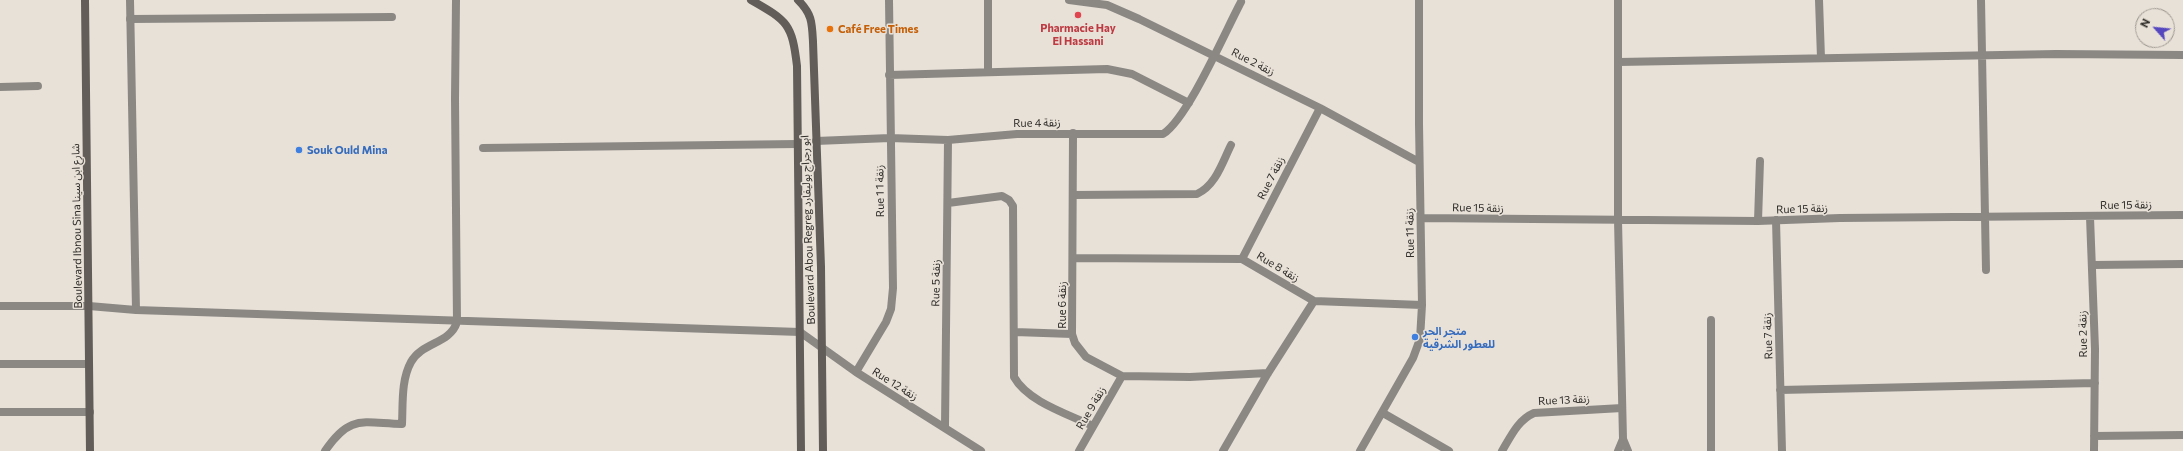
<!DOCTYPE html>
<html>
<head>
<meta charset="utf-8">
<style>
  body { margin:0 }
  #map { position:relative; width:2183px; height:451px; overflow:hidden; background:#e8e1d8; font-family:Commissioner,sans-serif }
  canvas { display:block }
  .north { position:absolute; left:2135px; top:8px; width:40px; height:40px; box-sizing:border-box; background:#e8e1d8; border:1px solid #9e9992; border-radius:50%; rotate:297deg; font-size:11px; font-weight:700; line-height:16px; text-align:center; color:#302d29 }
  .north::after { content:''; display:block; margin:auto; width:14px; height:18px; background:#5547be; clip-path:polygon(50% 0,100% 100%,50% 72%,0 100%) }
</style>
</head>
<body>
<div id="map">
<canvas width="2183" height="451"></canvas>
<div class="north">N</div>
</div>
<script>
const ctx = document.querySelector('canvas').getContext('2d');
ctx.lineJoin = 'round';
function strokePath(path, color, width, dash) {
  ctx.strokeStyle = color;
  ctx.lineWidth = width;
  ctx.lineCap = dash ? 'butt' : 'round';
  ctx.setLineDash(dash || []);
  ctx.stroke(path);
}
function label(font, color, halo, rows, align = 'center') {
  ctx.font = font + ' Commissioner,"Noto Sans Arabic",sans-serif';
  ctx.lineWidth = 3;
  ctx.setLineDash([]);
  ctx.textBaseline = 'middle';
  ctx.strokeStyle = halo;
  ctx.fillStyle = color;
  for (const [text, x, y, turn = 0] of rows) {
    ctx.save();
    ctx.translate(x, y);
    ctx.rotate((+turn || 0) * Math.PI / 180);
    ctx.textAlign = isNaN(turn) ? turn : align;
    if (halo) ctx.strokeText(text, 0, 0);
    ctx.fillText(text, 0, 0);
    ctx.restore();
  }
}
strokePath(new Path2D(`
  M130,19L392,17`), '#8b8884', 8);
strokePath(new Path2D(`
  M130,0L136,310
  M1069,0L1107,5L1139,19L1320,108L1419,162
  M1618,0V220L1623,439L1628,451
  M1819,0L1821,58
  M1981,0L1986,270
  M1619,62L2056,54L2183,55
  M988,72V0
  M889,75L1107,69L1132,74L1189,103
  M0,87L38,86
  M1073,133L1072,334L1075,343L1086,357L1122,376L1190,377L1268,373
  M816,141L890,138L948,140L1017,134H1163C1188,118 1225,32 1241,2
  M483,148L797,144
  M1074,195L1197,194C1216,185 1222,163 1231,145
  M948,203L1002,196L1009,200L1013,206L1014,377C1028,402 1068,414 1093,426
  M2090,217L2095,349L2094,451
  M1421,218L1758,221L1840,218L2183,215
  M1776,220L1782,451
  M1758,221L1760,161
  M1073,258L1242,259L1314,301L1422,305
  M1242,259L1320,108
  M2093,265L2183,264
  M0,306H89L136,310L800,332L856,372L981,451
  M1711,320V451
  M1015,332L1072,334
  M0,364H89
  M856,372L886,322L891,309L893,288L889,0
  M1780,390L2095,383
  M0,412H90
  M1383,413L1449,451
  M945,427L948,140
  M2094,436L2183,435
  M325,451C350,414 362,423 402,424C403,404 401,380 411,362C422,342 450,344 457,322L455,99L456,0
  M1079,451L1122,376
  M1223,451L1268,373L1314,301
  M1360,451L1413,358L1420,339L1422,305L1419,124V0
  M1502,451C1511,436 1518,420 1534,413L1622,408
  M1618,451L1623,439`), '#8b8884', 8);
strokePath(new Path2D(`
  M85,0L90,451
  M751,0C788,21 792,24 797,66L801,451
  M798,0C812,14 812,22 813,42L821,267L823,451`), '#625d58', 8);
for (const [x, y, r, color] of [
  [1078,15,4,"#e0444e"],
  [830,29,4,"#e8710a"],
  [299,150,4,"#3f7fe0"],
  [1415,337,4,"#3f7fe0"]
]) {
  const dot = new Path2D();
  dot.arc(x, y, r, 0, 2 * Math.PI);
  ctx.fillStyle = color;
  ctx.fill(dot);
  strokePath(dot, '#e8e1d8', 1.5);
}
label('bold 11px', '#be3a42', '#e8e1d8', [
  ["Pharmacie Hay",1078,28],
  ["El Hassani",1078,41]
]);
label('bold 11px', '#c56008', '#e8e1d8', [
  ["Café Free Times",838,29]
], 'left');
label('11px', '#302d29', '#e8e1d8', [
  ["Rue 2 زنقة",1253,62,27],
  ["Rue 4 زنقة",1037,123,-1],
  ["Rue 7 زنقة",1271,178,-63],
  ["Rue 1 زنقة 1",880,191,-91],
  ["Rue 15 زنقة",2126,205,-1],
  ["Rue 15 زنقة",1478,208,1],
  ["Rue 15 زنقة",1802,209,-2],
  ["Boulevard Ibnou Sina شارع ابن سينا",77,226,-91],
  ["Boulevard Abou Regreg ابو رجراج بوليفارد",808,230,-92],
  ["Rue 11 زنقة",1410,233,-91],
  ["Rue 8 زنقة",1278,267,31],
  ["Rue 5 زنقة",936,283,-89],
  ["Rue 6 زنقة",1062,305,-90],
  ["Rue 2 زنقة",2083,334,-91],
  ["Rue 7 زنقة",1768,336,-92],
  ["Rue 12 زنقة",895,384,32],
  ["Rue 13 زنقة",1564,400,-3],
  ["Rue 9 زنقة",1091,408,-60]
]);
label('bold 11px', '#366cbe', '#e8e1d8', [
  ["Souk Ould Mina",307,150],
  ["متجر الحر",1423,331],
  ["للعطور الشرقية",1423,344]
], 'left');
</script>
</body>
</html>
